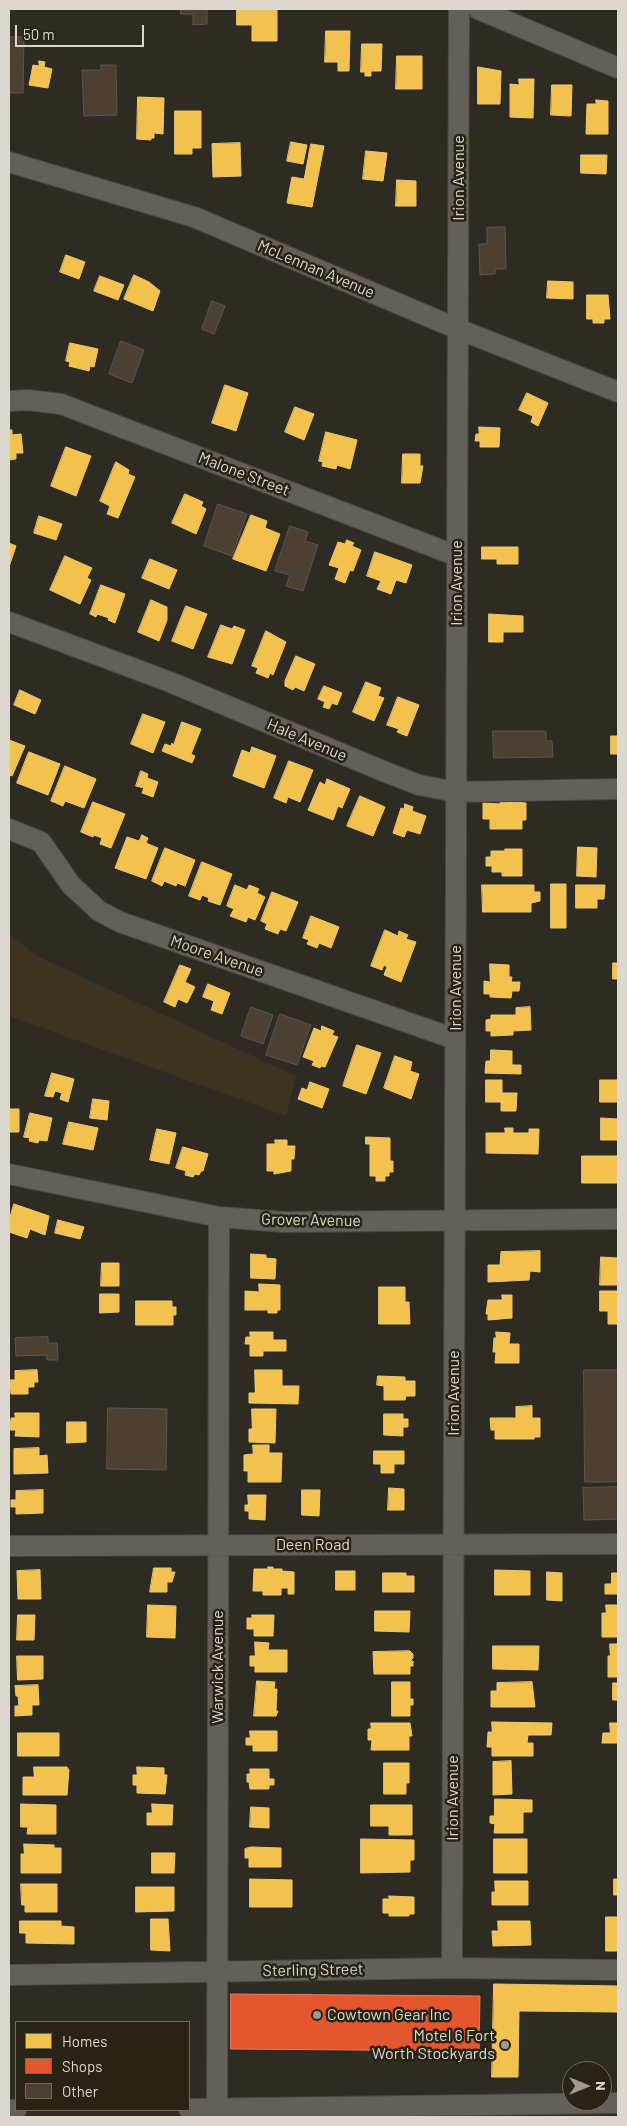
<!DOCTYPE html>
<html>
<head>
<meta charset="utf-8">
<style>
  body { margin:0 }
  #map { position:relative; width:627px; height:2126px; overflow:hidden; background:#2e2b23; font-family:Barlow,sans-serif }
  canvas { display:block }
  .frame { position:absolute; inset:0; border:10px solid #dcd8cf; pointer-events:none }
  .legend { position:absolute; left:15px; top:2021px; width:175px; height:90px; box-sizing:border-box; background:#292315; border:1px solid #716b5f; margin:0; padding:6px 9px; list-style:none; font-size:15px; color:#dcd8cf }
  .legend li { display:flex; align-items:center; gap:10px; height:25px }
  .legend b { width:25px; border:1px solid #716b5f }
  .north { position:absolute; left:562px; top:2061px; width:50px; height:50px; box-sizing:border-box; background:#292315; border:1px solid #716b5f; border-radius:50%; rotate:90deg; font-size:14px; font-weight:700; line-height:20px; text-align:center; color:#dcd8cf }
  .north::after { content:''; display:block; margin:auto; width:18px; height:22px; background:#9f9b93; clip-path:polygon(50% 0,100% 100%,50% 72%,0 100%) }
  .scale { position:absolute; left:15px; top:25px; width:129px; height:22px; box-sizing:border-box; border:2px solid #dcd8cf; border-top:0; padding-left:6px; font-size:15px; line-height:18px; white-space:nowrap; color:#dcd8cf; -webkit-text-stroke:4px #292315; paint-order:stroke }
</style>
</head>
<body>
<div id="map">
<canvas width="627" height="2126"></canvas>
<div class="frame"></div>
<ul class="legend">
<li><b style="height:14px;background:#f2c14e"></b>Homes</li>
<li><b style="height:14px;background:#e4572e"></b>Shops</li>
<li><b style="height:14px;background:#4c4033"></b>Other</li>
</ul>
<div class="north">N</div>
<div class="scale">50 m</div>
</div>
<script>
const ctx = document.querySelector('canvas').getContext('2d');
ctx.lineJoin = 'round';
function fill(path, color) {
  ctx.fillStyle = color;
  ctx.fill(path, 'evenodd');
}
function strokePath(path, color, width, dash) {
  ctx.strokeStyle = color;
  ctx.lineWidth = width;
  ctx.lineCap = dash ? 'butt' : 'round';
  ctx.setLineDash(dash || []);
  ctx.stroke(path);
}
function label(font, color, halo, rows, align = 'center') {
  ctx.font = font + ' Barlow,sans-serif';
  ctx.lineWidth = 5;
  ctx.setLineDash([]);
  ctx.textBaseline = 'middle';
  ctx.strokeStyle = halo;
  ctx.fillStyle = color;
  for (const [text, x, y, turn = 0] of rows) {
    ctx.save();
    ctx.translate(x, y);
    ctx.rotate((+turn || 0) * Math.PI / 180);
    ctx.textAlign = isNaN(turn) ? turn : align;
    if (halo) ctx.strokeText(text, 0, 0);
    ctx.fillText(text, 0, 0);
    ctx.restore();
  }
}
fill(new Path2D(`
  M9,934L37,956L296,1076L286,1116L9,1016Z`), '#3c3320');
const homes = new Path2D(`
  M237,9H277V41H252V25H237Z
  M326,31H350L349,71H338V62H325Z
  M362,44H382L381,71H371V76H365V72H361Z
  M397,56H422V89H396Z
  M39,61L45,62L44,67L52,69L48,88L29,85L33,65L39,66Z
  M478,67L501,71L500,104H478Z
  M519,79H534L533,118L510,117V84L519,85Z
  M552,85H572L571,116L551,115Z
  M138,97L164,98L163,134L154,133V138H151V140L137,139Z
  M596,100L608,101V134H586L587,104H596Z
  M175,111H201V148H192V154H175Z
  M291,142L307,145L303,164L287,161Z
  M240,143L241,176L213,177L212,144Z
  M311,144L324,146L312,207L287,203L292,177L304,179Z
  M366,151L387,153L383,181L363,179Z
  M581,155H607L606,174L581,173Z
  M397,180L416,181V206H396Z
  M66,255L85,262L79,279L60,272Z
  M134,275L149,282L160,291L153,311L124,299Z
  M100,276L124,285L118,300L94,291Z
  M548,281L573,282V299L547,298Z
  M587,295H608L610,319H604V323H593V319H587Z
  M70,343L98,349L94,367L90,366L89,371L69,366L70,362L66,361Z
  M225,385L248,393L236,431L212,423Z
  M527,393L548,403L538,426L531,422L533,416L519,410Z
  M295,407L314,414L304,440L285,432Z
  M479,427L500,428L499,447H480V441H475L476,434H479Z
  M9,430H12V435L21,434L23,453H16V459L9,460Z
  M326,432L357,440L350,469L337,465L336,469L322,466L323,462L319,461Z
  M66,447L91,456L76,496L51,486Z
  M403,454H420V466H423L420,483H402Z
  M116,462L129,470L128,474L135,477L118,518L107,514L110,506L100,501Z
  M185,494L203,502L201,506L206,509L196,534L172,523Z
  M251,515L267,521L265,528L280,534L266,571L233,559Z
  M39,516L62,524L56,540L34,533Z
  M347,540L354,543L352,546L361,550L353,571L350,570L345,583L335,579L339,568L329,565L338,542L345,544Z
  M9,543L16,546L9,567Z
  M482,547H518V564H497V559H482Z
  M375,552L412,565L406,583L396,580L391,594L377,589L381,581L367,576Z
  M65,556L92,568L87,578L91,580L80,604L50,590Z
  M150,559L177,570L169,589L142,578Z
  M101,585L125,594L115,623L108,620L109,618L97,614L96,617L90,614Z
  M151,600L167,607V620L159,641L138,632Z
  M186,606L207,614L193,649L172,641Z
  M489,614L523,616V632H503V642H489Z
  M221,625L232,629L234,626L245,630L232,664L208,657Z
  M266,631L286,642L273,675L270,673L268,678L256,673L258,668L252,666Z
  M296,656L315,664L304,691L295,687L293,690L285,686V681Z
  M366,682L381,688L378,696L384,698L374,721L353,712Z
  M324,686L342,693L337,705L332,703L329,709L323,707L325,702L318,699Z
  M20,690L41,700L35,714L14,705Z
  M398,697L419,705L407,736L397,732L399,729L387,725Z
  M143,714L165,722L153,753L131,744Z
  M182,722L201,729L191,754L195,756L192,763L162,751L165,744L171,746L172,743L173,746Z
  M611,736H618V757V754H611Z
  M9,740L25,746L12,776L9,775Z
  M252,747L276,756L264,788L233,776L242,750L250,753Z
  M29,752L60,764L48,795L17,783Z
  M289,761L313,770L300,802L288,797L286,803L274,798Z
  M65,766L96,779L84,808L65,801L63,806L51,801Z
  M141,771L148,774L147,778L158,782L153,797L142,793L144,788L136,786Z
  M327,779L350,789L342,808L338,806L333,820L308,810L320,782L325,785Z
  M360,796L385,807L373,836L347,826Z
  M500,801L526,803V820H522V829H490V819H483V803L500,804Z
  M93,802L125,814L111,848L100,844L102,838L94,835L93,837L81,832Z
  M405,804L413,807L412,811L426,816L420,834L407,830L404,837L393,833L401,808L404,809Z
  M142,835L148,838L146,843L158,848L146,879L115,868L127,837L139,841Z
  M578,847L597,848L596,877L577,876Z
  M165,848L195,860L185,886L177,883L176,886L164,881L162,886L152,881Z
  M505,849H522V876H502V872H492V866H486V857H491V851H505Z
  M202,862L232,874L220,905L208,901L209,898L202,895L200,900L189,896Z
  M551,884H566V928H551Z
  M235,885L247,890L249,885L259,889L257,893L265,897L255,920L248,917L246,922L230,916L234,909L227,906Z
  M482,885H534V892H540V901L531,903V912H483Z
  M576,885H605L604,899H597V908H576Z
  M272,892L298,902L286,931L280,929L278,934L265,929L267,924L261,921Z
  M311,916L339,927L331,948L319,943L317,948L307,944L309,940L303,938Z
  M385,930L398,936L399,931L408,935L406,939L416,942L401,982L384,975L387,967L384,965L382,970L371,966Z
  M613,963H618V979H613Z
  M490,964L509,965V977H512L511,982H520L519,991H512L511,998L490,997V994H484V981L490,982Z
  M180,965L191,969L185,982L195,987L187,1003L178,999L175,1007L164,1002Z
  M208,984L230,993L222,1014L211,1010L214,1001L203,997Z
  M530,1007L531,1030L513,1031V1035L491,1036V1031H486V1020L491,1019V1015H516V1008Z
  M322,1026L334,1031L332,1035L338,1037L325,1067L321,1066L320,1068L312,1065L314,1061L303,1057L314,1028L321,1031Z
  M357,1045L381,1053L366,1094L343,1086Z
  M491,1050L512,1051V1065H521V1074L485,1073L486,1061H490Z
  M395,1056L412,1062L410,1071L419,1074L411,1099L384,1088Z
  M52,1073L74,1079L68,1102L60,1099L62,1093L55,1091L53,1097L45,1096Z
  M486,1080H502V1093H517L516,1111H501V1102H486Z
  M600,1080H618V1104V1102H600Z
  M310,1082L329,1089L322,1108L298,1099L302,1088L307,1090Z
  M93,1099L109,1101L107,1120L90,1118Z
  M9,1109H19V1132H9Z
  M30,1113L52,1118L47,1141L39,1140L38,1143L29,1141L30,1138L24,1137Z
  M601,1118L618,1119V1143V1140H601Z
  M69,1122L98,1128L93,1150L63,1144Z
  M505,1128H513V1133H529V1129H539L538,1154L486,1153V1133H505Z
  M157,1129L176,1133L169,1164L150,1160Z
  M366,1137L390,1138V1161H393V1172H389V1176H385V1181H376V1176H370V1144H366Z
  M275,1140H287V1146H295L294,1159H291V1171L274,1174V1171H267V1144H275Z
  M183,1147L208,1154L203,1171H201L199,1175L195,1174L193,1177L185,1175L186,1171L176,1168Z
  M582,1156H618V1183H582Z
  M14,1204L49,1216L45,1235L30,1229L27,1238L9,1232V1221Z
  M58,1220L84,1227L80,1239L55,1233Z
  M540,1251V1272L530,1271L529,1280L488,1282V1265H500L501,1252Z
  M251,1254L266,1255V1258L276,1259L275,1279L251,1278Z
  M601,1257L618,1258V1285H600Z
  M102,1263H119V1286H101Z
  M259,1284L280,1285V1310H277V1313H268V1310H245V1291L259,1292Z
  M379,1287H405V1302H409L410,1324H379Z
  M600,1291H618V1324H608V1311H600Z
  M100,1294H119V1312L100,1313Z
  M502,1295H512V1318L488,1320V1314H486L488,1300H502Z
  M136,1301H172V1307H176V1315H173V1325H136Z
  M250,1332H273V1340H286V1351H263V1356H250V1344H245L246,1337H250Z
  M496,1332L510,1333L509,1344H519V1363H495L496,1352H493L494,1338H496Z
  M37,1370L38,1382H34V1387H28V1394H11L10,1380H15V1371Z
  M255,1370H282V1386H299L298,1404L249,1403V1393H255Z
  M378,1376L405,1377V1381H415V1396H406L405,1400H384V1386L377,1385Z
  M532,1406V1418H540V1437H534V1439H495V1430H491L490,1418H516V1407Z
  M252,1409H276L275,1443L249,1442V1429H252Z
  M15,1413H39V1437L15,1436L16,1430H10L11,1418H15Z
  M384,1414H403V1419H408V1427H403V1436L384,1435Z
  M67,1422H86V1442L67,1443Z
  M253,1445H269V1453H282L281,1482H248V1471H244V1455L253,1454Z
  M39,1448V1456L47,1455L48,1473L14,1474V1449Z
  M374,1451H404V1464H394V1473H381V1464H374Z
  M389,1488L404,1489V1510H388Z
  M43,1490V1513L16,1514V1507H11V1500H16V1491Z
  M302,1490H320L319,1516L302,1515Z
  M248,1495H266L265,1520L249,1519V1511H245V1505H248Z
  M268,1567H273V1569H282V1571L294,1572V1594H288V1588H281V1595H263V1591H253L254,1569H268Z
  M154,1568H171V1572H175L172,1582H167V1592H150Z
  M40,1570L41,1599H18L17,1571Z
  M495,1570L530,1571V1595H495Z
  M336,1571H355V1590H336Z
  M547,1572L562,1573V1601L547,1600Z
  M383,1573H406V1576H414V1592H383Z
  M612,1573H618V1594H605V1584H611Z
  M148,1605L176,1606L175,1638L147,1637Z
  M606,1605H618V1637H602V1613H606Z
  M375,1611H410L409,1632L375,1631Z
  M18,1615H35L34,1640H17Z
  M252,1615H274L273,1636H254V1629H247V1618H252Z
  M255,1642L269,1643L268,1650H287V1672H255V1666H250V1656H255Z
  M610,1644H618V1677H608V1656H610Z
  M493,1646H539L538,1670L493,1669Z
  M410,1651L413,1654V1658L410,1661H413V1666H410V1674H374L373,1652Z
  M17,1656H43V1679L18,1680Z
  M257,1681L275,1682L274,1689H277L276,1711H278L276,1716H254Z
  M392,1682H410V1699H413V1705H410V1716H392Z
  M532,1682L535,1707H491V1691H497V1683Z
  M613,1683H618V1700H613Z
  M38,1685L39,1705H32V1715L15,1716V1706H19L18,1696H16L15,1686Z
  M492,1722L552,1723L551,1735H528L527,1743H533V1756H492V1747H487L488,1732H492Z
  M371,1723H410L412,1736H409V1750H371L372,1740H368V1729H371Z
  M610,1723H618V1743H602L603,1733H610Z
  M250,1731H277V1751H253V1745H246V1738H250Z
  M18,1733H59V1756H18Z
  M511,1761L512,1794L493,1795V1762Z
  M384,1763H409V1783H406V1794H384Z
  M34,1767H67L69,1770L67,1795H23V1777H34Z
  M137,1767L164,1768V1775H167L165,1794L137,1793V1785H133V1775H137Z
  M250,1769H269V1779H274V1785H269V1789H250L249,1782H247V1774H250Z
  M495,1799L532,1800V1812H523V1833H494L495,1824L490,1823V1816H494Z
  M21,1804L56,1805V1834H27L28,1827H21Z
  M152,1804L173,1805L172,1825H147V1813H152Z
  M371,1805H412V1835H389V1826H371Z
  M251,1807L269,1808V1828L250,1827Z
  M361,1839L414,1840V1860H410V1872L361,1873Z
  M494,1839H527V1873H494Z
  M24,1844L54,1845V1848H61V1873H21V1854H24Z
  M251,1847L281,1848V1867H249V1858H245V1849Z
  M152,1853H175L174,1873H152Z
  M250,1879L292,1880V1907H250Z
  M614,1879H618V1895H614Z
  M495,1881H528V1905H492V1892H495Z
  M21,1884H57V1912H25V1905H22Z
  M136,1887H174V1911L136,1912Z
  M389,1896L414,1897V1914H409V1916H389V1913H383V1899H389Z
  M606,1917H618V1951H606Z
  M151,1919H168L170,1951L151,1950Z
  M20,1921H61V1926L74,1927V1944L26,1943V1933H20Z
  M498,1921H530L531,1945L493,1946L492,1931H498Z
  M494,1984L618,1986V2012L519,2011L518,2077H492Z`);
fill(homes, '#f2c14e');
strokePath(homes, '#ebc875', 1);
const shops = new Path2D(`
  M231,1994L480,1996L479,2051L231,2049Z`);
fill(shops, '#e4572e');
strokePath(shops, '#e27e5e', 1);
const building = new Path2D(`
  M181,9H207V24L193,25V14H181Z
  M9,37H24L23,93H9Z
  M101,65H116L117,115L84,116L82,70H101Z
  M505,227L506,269H495V274L480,275L479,244H487V228Z
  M212,301L225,306L214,334L202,329Z
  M121,341L144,350L132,383L109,374Z
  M218,504L247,514L232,556L204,546Z
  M290,526L308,532L305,541L318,545L303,591L286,586L290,575L275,571Z
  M493,731H546V741H552L553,757L494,758Z
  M251,1007L273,1015L263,1044L241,1036Z
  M280,1014L311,1025L297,1065L266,1055Z
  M48,1337V1343H57L58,1360H47V1355L16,1356L15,1338Z
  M584,1370H618V1482H585Z
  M108,1408L167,1409L166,1470L107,1469Z
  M618,1487V1519L584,1520L583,1488Z`);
fill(building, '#4c4033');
strokePath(building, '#5b5651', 1);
const minor = new Path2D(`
  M478,9L618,68
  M9,162L194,217L458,329L618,392
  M9,401L28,400L61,404L457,556
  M9,622L170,682L383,771L419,785L456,792L618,789
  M9,829L41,842L71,885L99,911L120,922L455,1039
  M9,1174L219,1217L284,1222L618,1219
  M9,1546L618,1544
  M452,1968L459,9
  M9,1975L452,1968L618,1970
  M189,2109L618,2103
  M9,2110H16
  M217,2117L219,1217`);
strokePath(minor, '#49473f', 22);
strokePath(minor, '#636059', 20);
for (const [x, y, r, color] of [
  [317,2015,5,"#9f9b93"],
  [505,2045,5,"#9f9b93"]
]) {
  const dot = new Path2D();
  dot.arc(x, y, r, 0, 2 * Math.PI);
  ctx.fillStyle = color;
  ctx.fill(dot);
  strokePath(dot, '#292315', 2);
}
label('16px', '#dcd8cf', '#292315', [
  ["Irion Avenue",459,178,-90],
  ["McLennan Avenue",316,269,23],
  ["Malone Street",244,474,21],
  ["Irion Avenue",457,583,-90],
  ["Hale Avenue",307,740,23],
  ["Moore Avenue",217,956,19],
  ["Irion Avenue",456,988,-90],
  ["Grover Avenue",311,1220,1],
  ["Irion Avenue",454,1393,-90],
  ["Deen Road",313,1545],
  ["Warwick Avenue",218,1667,-90],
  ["Irion Avenue",453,1798,-90],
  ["Sterling Street",313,1970,-1]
]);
label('16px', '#dcd8cf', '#292315', [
  ["Cowtown Gear Inc",327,2015],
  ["Motel 6 Fort",495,2036,"right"],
  ["Worth Stockyards",495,2054,"right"]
], 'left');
</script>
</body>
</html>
